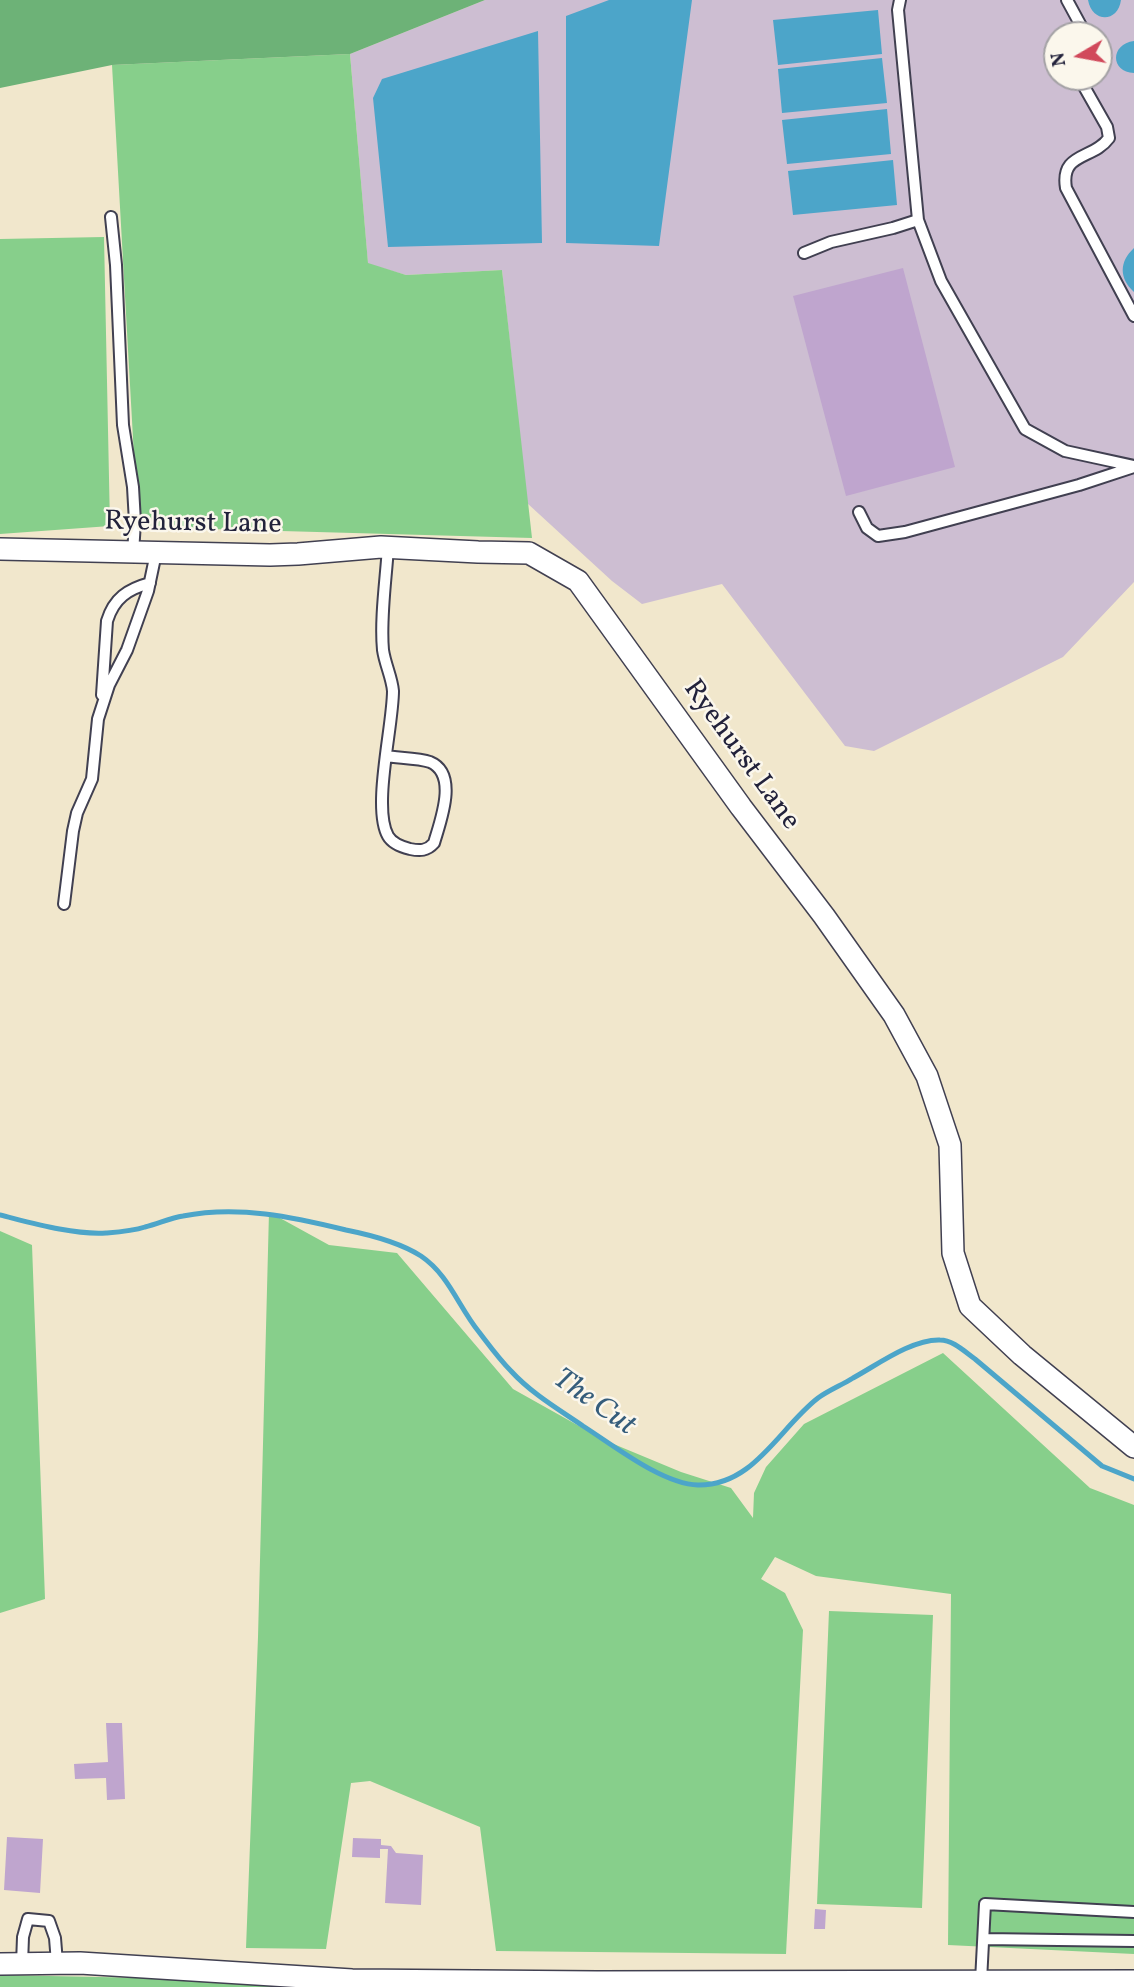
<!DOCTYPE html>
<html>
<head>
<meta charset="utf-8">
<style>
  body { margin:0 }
  #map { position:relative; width:1134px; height:1987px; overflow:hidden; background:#f1e7cc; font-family:Vollkorn,serif }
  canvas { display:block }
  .north { position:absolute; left:1043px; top:21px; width:70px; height:70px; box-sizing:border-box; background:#fbf7ec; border:2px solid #a4a2a5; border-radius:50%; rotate:260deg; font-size:19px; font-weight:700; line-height:28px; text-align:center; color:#22223b }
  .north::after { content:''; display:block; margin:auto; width:24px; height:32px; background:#d1495b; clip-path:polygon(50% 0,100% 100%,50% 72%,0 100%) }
</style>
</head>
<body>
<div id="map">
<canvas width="1134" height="1987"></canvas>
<div class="north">N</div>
</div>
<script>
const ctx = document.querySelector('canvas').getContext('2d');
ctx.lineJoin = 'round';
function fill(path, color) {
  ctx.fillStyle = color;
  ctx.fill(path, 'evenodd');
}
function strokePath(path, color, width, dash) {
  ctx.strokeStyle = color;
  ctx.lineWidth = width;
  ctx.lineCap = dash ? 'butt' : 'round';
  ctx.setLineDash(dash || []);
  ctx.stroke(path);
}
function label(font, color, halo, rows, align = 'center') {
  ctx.font = font + ' Vollkorn,serif';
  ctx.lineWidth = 5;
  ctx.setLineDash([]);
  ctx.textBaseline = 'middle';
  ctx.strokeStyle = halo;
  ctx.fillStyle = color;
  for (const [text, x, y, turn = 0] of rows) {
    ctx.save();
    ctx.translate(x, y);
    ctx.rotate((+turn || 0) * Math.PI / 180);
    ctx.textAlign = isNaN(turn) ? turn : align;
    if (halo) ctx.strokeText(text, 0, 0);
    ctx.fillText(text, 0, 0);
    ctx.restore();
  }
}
fill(new Path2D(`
  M485,0H1134V582L1063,657L874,751L845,746L722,584L642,604L612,581L527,503L502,270L406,275L368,264L350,54ZM1057,35H1099V77H1057Z`), '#cdbed2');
fill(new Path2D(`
  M350,54L368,263L406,275L502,270L532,538L138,527L112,65Z
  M104,237L110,526L0,534V239Z
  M269,1212L329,1245L397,1253L513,1389L604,1440L681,1472L731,1488L753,1518L754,1493L766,1467L804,1424L943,1353L1090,1488L1134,1505V1954L948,1945L951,1594L816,1576L775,1557L761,1579L785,1593L803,1630L786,1954L496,1951L480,1827L370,1781L351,1783L326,1949L246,1948L258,1637Z
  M0,1231L32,1245L45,1599L0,1613Z
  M829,1611L933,1615L922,1908L817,1904Z
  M0,1975L294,1981L296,1987H0Z`), '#87cf8b');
fill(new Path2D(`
  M0,0H485L350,54L112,65L0,88Z`), '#6db277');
fill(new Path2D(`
  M609,0H692L659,246L566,243V16Z
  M1088,0H1121C1118,23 1092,23 1088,0Z
  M878,10L882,54L778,65L773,20Z
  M538,31L542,243L388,247L373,98L382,79Z
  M1134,41V73C1110,72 1110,44 1134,41Z
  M882,58L887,103L782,113L778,69Z
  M887,109L891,154L787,164L782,120Z
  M893,160L897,205L793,215L788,171Z
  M1134,248V292C1119,278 1119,262 1134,248Z`), '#4ca5c9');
strokePath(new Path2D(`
  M0,1215C32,1223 73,1235 106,1233C119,1232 133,1231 145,1227C158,1224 170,1218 183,1216C238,1205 293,1217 346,1230C371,1235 399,1242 421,1256C449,1275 458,1306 479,1332C489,1345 499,1359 511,1371C531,1393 558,1409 583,1426C613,1445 662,1484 698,1485C754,1486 779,1428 818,1398C829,1390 842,1385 853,1378C877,1365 912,1339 940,1340C953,1340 965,1352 975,1359L1102,1466L1134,1479`), '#4ca5c9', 5);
fill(new Path2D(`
  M903,268L955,467L846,496L793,296Z
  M106,1723H122L125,1799L107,1800L106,1778L75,1779L74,1764L108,1762Z
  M7,1837L43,1839L40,1893L4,1890Z
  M353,1838L381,1839V1845L391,1846L396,1853L423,1855L421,1905L385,1903L388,1849H380V1858L352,1857Z
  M815,1909L826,1910L825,1929H814Z`), '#bfa5ce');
const lane = new Path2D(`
  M900,0L898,10L918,220L941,281L1025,429L1065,451L1134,466
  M1067,0L1086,35
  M1083,77L1082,83L1107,127L1109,138C1093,160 1060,152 1066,188L1134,316
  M111,217L116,265L123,425L133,487L135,522L133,553
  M804,253L831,242L893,228L918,220
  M859,512L867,528L878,536L905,532L1079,485L1134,467
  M102,695L107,621C114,598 128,589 150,583
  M386,756C398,758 419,758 430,762C459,774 440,822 434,843C427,851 420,851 410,849C402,847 392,843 388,836C372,808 393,726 393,691C392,678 385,664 383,650C380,619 386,579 388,547
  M64,904L73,831L77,813L92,779L98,719L109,685L127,650L148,591L156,553
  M984,1939L1134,1941
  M22,1964L23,1937L28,1919L49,1921L55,1938L57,1963
  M981,1981L985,1904L1134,1912`);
const street = new Path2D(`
  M0,549L270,555L298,554L381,547L478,552L529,553L578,581L741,807L824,916L894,1015L927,1076L950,1145L953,1253L970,1306L1022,1355L1134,1447
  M0,1964L80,1963L352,1980L597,1982L1134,1981`);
strokePath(lane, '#414051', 14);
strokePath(street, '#414051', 24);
strokePath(lane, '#fff', 10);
strokePath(street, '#fff', 21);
label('28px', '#22223b', '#fbf7ec', [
  ["Ryehurst Lane",193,525,1],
  ["Ryehurst Lane",740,756,54]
]);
label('italic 30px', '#355d7b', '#fbf7ec', [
  ["The Cut",593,1404,35]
]);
</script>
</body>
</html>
